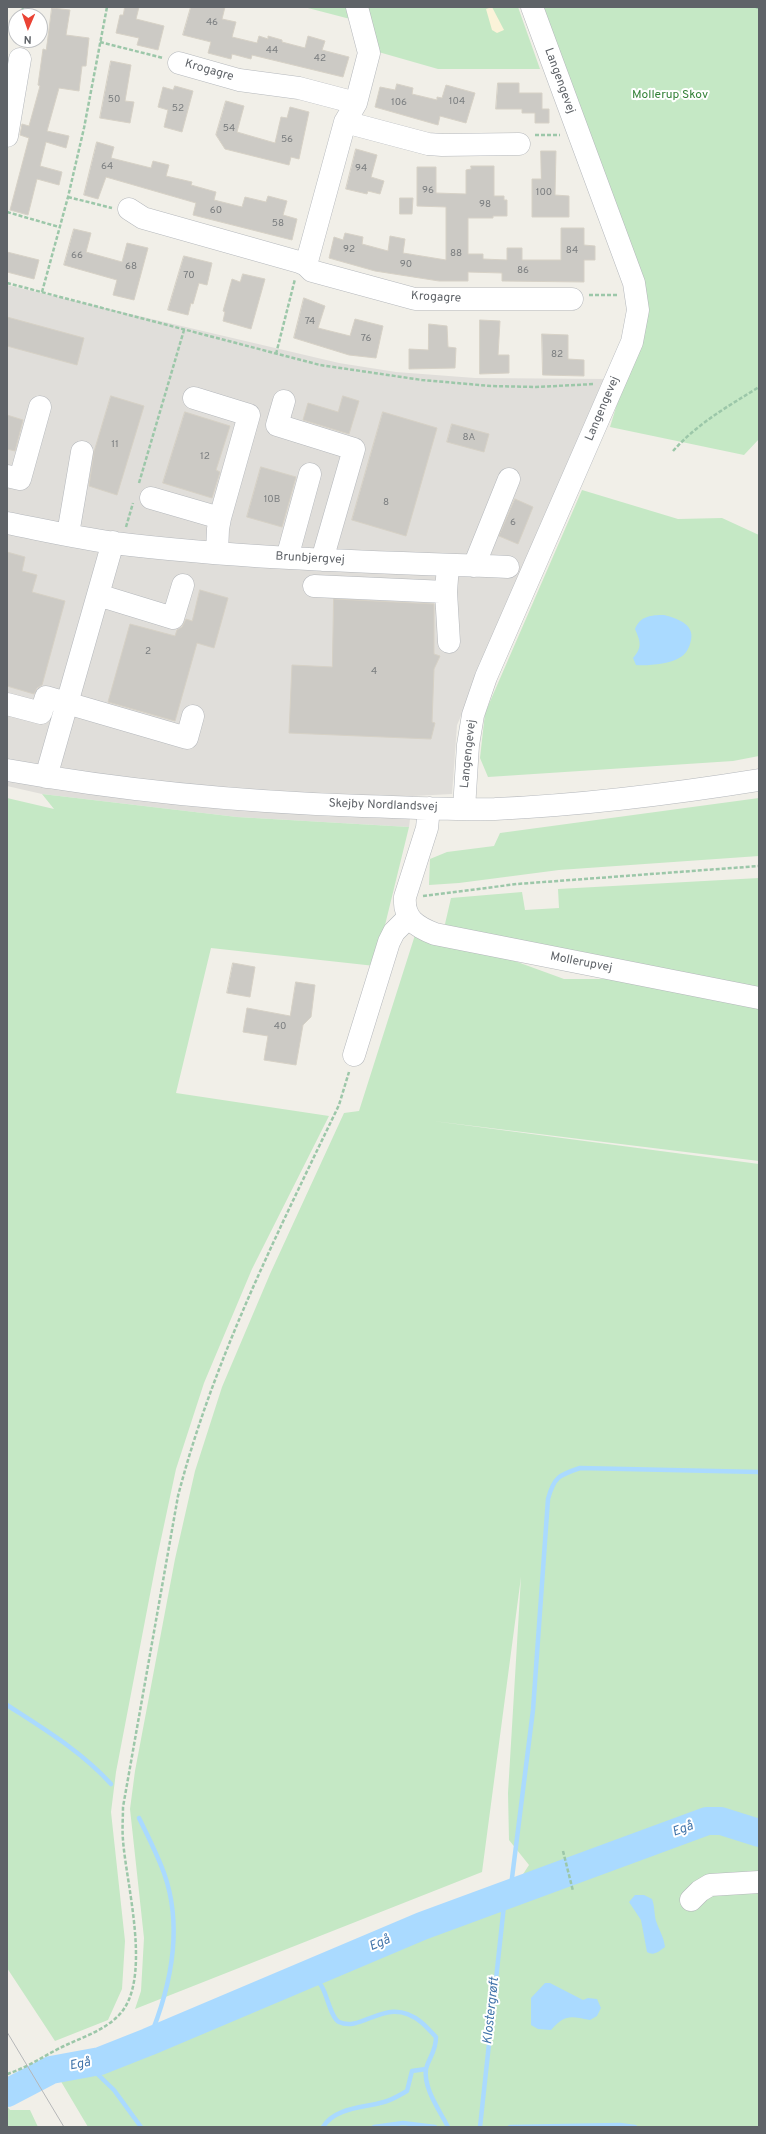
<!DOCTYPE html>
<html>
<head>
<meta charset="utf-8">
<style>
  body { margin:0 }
  #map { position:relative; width:766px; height:2134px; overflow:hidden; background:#f1efe8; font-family:Overpass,sans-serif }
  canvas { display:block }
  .frame { position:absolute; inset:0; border:8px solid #5f6368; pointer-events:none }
  .north { position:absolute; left:8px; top:8px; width:40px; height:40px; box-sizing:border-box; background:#fff; border:1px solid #bfc1c3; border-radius:50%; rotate:182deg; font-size:11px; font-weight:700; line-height:16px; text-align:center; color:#5f6368 }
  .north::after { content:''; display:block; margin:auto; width:14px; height:18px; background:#ea4335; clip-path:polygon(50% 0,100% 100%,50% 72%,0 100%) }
</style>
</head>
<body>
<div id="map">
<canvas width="766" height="2134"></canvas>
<div class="frame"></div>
<div class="north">N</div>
</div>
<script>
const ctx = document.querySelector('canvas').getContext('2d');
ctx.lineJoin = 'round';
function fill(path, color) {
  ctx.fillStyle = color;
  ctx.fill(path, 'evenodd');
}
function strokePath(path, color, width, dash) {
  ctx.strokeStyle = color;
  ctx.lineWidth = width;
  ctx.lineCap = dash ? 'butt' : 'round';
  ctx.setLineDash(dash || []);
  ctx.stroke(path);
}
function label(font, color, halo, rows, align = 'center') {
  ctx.font = font + ' Overpass,sans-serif';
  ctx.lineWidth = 4;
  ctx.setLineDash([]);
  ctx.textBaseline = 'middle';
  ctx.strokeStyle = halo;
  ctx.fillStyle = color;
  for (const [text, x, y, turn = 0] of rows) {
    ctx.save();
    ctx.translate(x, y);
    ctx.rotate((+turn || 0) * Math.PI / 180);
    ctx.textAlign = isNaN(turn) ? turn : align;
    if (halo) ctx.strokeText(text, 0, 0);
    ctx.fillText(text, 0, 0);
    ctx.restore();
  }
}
fill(new Path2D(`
  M7,285L339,363L396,372L475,378L609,379L457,725L452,794L413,796L409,827L237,817L42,794L7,786Z`), '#e0deda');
fill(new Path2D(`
  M304,7H351L354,20Z
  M363,7H518L540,69H438L375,51Z
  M542,7H759V439L744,455L610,427L645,312Z
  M582,490L678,519L722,518L759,535V756L733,761L488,777L480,758L485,713Z
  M42,794L237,817L409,827L375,966L211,948L176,1093L329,1116L252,1269L204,1383L176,1469L157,1558L116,1772L111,1812L125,1941L122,1989L108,2020L55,2041L7,1968V798L54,809Z
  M759,798V856L559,870L459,883L429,885L430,859L447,852L494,846L500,833Z
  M759,878V988L448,928L445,924L451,898L522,892L525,910L559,908L558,889Z
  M415,935L501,956L564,979H629L759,1006V1161L433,1121L759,1164V1472L678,1471L759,1473V2127H88L53,2068L118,2050L220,2003L330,1958L505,1892L510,1894L529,1865L509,1840L508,1793L521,1577L482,1872L135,2009L141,1991L144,1938L130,1809L135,1771L175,1559L195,1471L222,1387L270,1274L344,1113L359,1111Z
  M7,2106L10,2110H30L38,2127H7Z`), '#c5e8c5');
fill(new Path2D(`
  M492,7L504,30L497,33L492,30L486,9Z`), '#fbf3d9');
fill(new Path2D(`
  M664,615C679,619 697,625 690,644C688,650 685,655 679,658C670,664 647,666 636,665L633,658C643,647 640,641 635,629C640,616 651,615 664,615Z
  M635,1895H644L652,1899C655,1907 654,1914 656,1921C659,1930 664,1937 665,1947C658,1952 654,1956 647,1952L641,1920L629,1902Z
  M545,1983H550L583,2000L588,1998L597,1999L601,2008L597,2016L590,2020C570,2016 565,2014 551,2030L538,2029L531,2025V1998Z`), '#aadaff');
strokePath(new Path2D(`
  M7,1705C44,1729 81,1751 111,1784
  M139,1818C148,1836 157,1854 164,1873C184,1929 170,1990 148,2042
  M510,1894L533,1710L548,1499C554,1477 559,1475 580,1468L759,1472
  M309,1974C314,1978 320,1982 322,1987C327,1995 331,2018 339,2022C363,2033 387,1994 421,2022C426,2026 431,2032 436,2037C436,2052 429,2057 426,2069C423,2088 440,2111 448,2127
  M86,2063L114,2090L141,2127
  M323,2127C335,2107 364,2108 384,2102C392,2100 400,2095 407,2091L412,2071L426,2069
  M374,2127L403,2123L435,2127
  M480,2127L505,1896
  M510,2127L620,2125L635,2127`), '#aadaff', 4.5);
strokePath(new Path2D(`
  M7,2093L51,2070L100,2061L148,2042L422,1926L707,1821H721L759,1833`), '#aadaff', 28);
const building = new Path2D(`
  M125,7H139L136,19L164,26L158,50L137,45L139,38L116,33L120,15H123Z
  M191,7H225L222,19L236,22L232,37L257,43L259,36L268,39V36L282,40V42L305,48L308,36L325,41L322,50L349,57L343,77L252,55L251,59L232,54L231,59L208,53L211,42L183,35Z
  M52,8L70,10L66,35L89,38L86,66H82L79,91L59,88L47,131L69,136L66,148L46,142L40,166L62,172L59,185L37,179L28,215L10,210L29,138L20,135L22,124L29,126L40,86L38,85L43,49L46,50Z
  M111,61L131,65L125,101L134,102L130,123L100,118Z
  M498,83H519V93H542V109H549V123H535V113H522V109H496Z
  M397,84L413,88L412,94L437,100V97L442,98L446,85L475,93L466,123L440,116L438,125L375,107L380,87L395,90Z
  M175,86L193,91L182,132L164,127L168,110L158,107L163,87L173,90Z
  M226,101L244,106L237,132L275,143L281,117L287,118L290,107L309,112L299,159L291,157L289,165L225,149L216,135Z
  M97,142L114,147L111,158L151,168L153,161L169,165L166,176L192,182L191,185L216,192L214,200L242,207L245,197L266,202L268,196L287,201L283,215L297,219L292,240L193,215L196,203L106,177L98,199L84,195Z
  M356,149L377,155L371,177L384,181L380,194L368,191L367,194L346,189Z
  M541,151H556L555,195L569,196V217H532V179H541Z
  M471,166H494V196H504V200H507V216H493V218H468V254H483V259L507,260V248H522V260H561V228H584V245L595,246V260H584V282L502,281V273L468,272V281H439L375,271L329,258L334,237L343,240L345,233L363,237L362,244L388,251L390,236L405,239L403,253L446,260V207L417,206V167H436V193L466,194V170L471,169Z
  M400,198H413L412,214H400Z
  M74,229L91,233L86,252L122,262L127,243L148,248L134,300L113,295L117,280L64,265Z
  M7,252L39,260L34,279L7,272Z
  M184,256L212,263L207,285L199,283L193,304L191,303L188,315L168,310Z
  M243,274L265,279L251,329L223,321L225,312L223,311L232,279L240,282Z
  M304,298L325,306L318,328L350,336L355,319L383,326L376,358L349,355L294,338Z
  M7,317L84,338L77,365L7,346Z
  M480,320L500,321L498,355H509V373L480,374Z
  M429,324L447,326L448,347L456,348L455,368L409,369V349L428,350Z
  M542,334L568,335V359L584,360V376L543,375Z
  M111,396L144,406L117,495L89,486L94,452Z
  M343,396L359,401L349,434L303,420L308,403L338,412Z
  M185,412L230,426L216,470L220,472L212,498L163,483Z
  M383,412L437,428L406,536L352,520Z
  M7,415L23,420L15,451L7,449Z
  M452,424L489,434L484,452L447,442Z
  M261,467L296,477L282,527L247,517Z
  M515,499L533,507L518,544L499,536Z
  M7,552L25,557L22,571L37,575L32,592L65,601L42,685L37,688L34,694L7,686Z
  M200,590L228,598L214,648L197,643L175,721L108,702L130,624L175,636L177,630L182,627L186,619L192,621Z
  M334,599L434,604V654L440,656L434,669L432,722L435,723L431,739L289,733L292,665L332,667Z
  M233,963L255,967L250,997L227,993Z
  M296,982L315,985L311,1017L303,1025L296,1065L264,1060L268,1036L243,1032L247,1008L290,1016Z`);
fill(building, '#cccac5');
strokePath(building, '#d6d1c6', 1);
const minor = new Path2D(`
  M179,63L239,80L299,88L356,103
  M345,122L428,144L442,145L519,144
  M7,136L20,59
  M129,209L143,218L299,262L306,265L312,271L415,299H572
  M306,265L345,122L356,103L369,53L357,7
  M194,398L249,415L220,518
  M284,401L277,425L354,449L322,560
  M7,476L20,479L40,407
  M151,498L220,518L218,529L217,553
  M7,523C43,530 78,538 114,543C245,559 376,562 508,567
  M68,534L82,452
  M287,558L310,474
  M474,566L509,479
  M314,586L446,592L448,565
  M446,592L449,642
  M98,595L173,618L183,585
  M7,704L41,713L46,697L187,738L193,716
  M7,770C124,791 243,802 362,806C406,807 451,810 495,809C583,805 672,794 759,780
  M46,777L113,542
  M429,808L427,828L405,897C403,919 417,927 435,934L759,998
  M464,809L468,745L473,715L486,677L632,342L638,310L634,283L532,7
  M354,1055L389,942L394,932L408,918
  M691,1900L700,1891L710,1885L759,1882`);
strokePath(minor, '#b5b8bc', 23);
strokePath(new Path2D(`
  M756,7L759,8
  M22,16L23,7
  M100,42L163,58
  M535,135H560
  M68,197L112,208
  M7,212L59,227
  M7,283L320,365L422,380L491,386L536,387L595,384
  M42,292L68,197L84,128L107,7
  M589,295H618
  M276,354L295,279
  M673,451C698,423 727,407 759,387
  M139,483L184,330
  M126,527L133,503
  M423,896L517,884L759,866
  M563,1851L573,1891
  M7,2074C27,2068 45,2055 64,2046C83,2037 105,2030 119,2015C153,1980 126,1884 123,1840C122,1829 123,1818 123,1807L178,1496C213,1360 278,1232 339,1105L349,1072`), '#9cc7a9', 2.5, [4, 2]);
strokePath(minor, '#fff', 22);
strokePath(new Path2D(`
  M7,2032L64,2127`), '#b6b7b8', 1);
label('10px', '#7a7d7f', null, [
  ["46",212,23],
  ["44",272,51],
  ["42",320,59],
  ["50",114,100],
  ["104",457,102],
  ["106",399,103],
  ["52",178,109],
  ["54",229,129],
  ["56",287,140],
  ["64",107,167],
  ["94",361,169],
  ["96",428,191],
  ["100",544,193],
  ["98",485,205],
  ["60",216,211],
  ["58",278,224],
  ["92",349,250],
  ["84",572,251],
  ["88",456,254],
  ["66",77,256],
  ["90",406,265],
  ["68",131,267],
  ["86",523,271],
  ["70",189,276],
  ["74",310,322],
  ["76",366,339],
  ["82",557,355],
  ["8A",469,438],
  ["11",115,445],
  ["12",205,457],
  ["10B",272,500],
  ["8",386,503],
  ["6",513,523],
  ["2",148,652],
  ["4",374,672],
  ["40",280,1027]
]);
label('12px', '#5f6368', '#fff', [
  ["Krogagre",209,71,16],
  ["Langengevej",559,81,70],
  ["Krogagre",436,298,3],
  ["Langengevej",603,409,-67],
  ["Brunbjergvej",310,559,3],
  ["Langengevej",469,754,-84],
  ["Skejby Nordlandsvej",383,806,2],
  ["Mollerupvej",581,963,11]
]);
label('12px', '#348238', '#fff', [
  ["Mollerup Skov",670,96]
]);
label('italic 13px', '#4174aa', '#fff', [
  ["Egå",683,1830,-20],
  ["Egå",380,1944,-23],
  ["Klostergrøft",492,2011,-84],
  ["Egå",80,2065,-11]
]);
</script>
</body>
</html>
